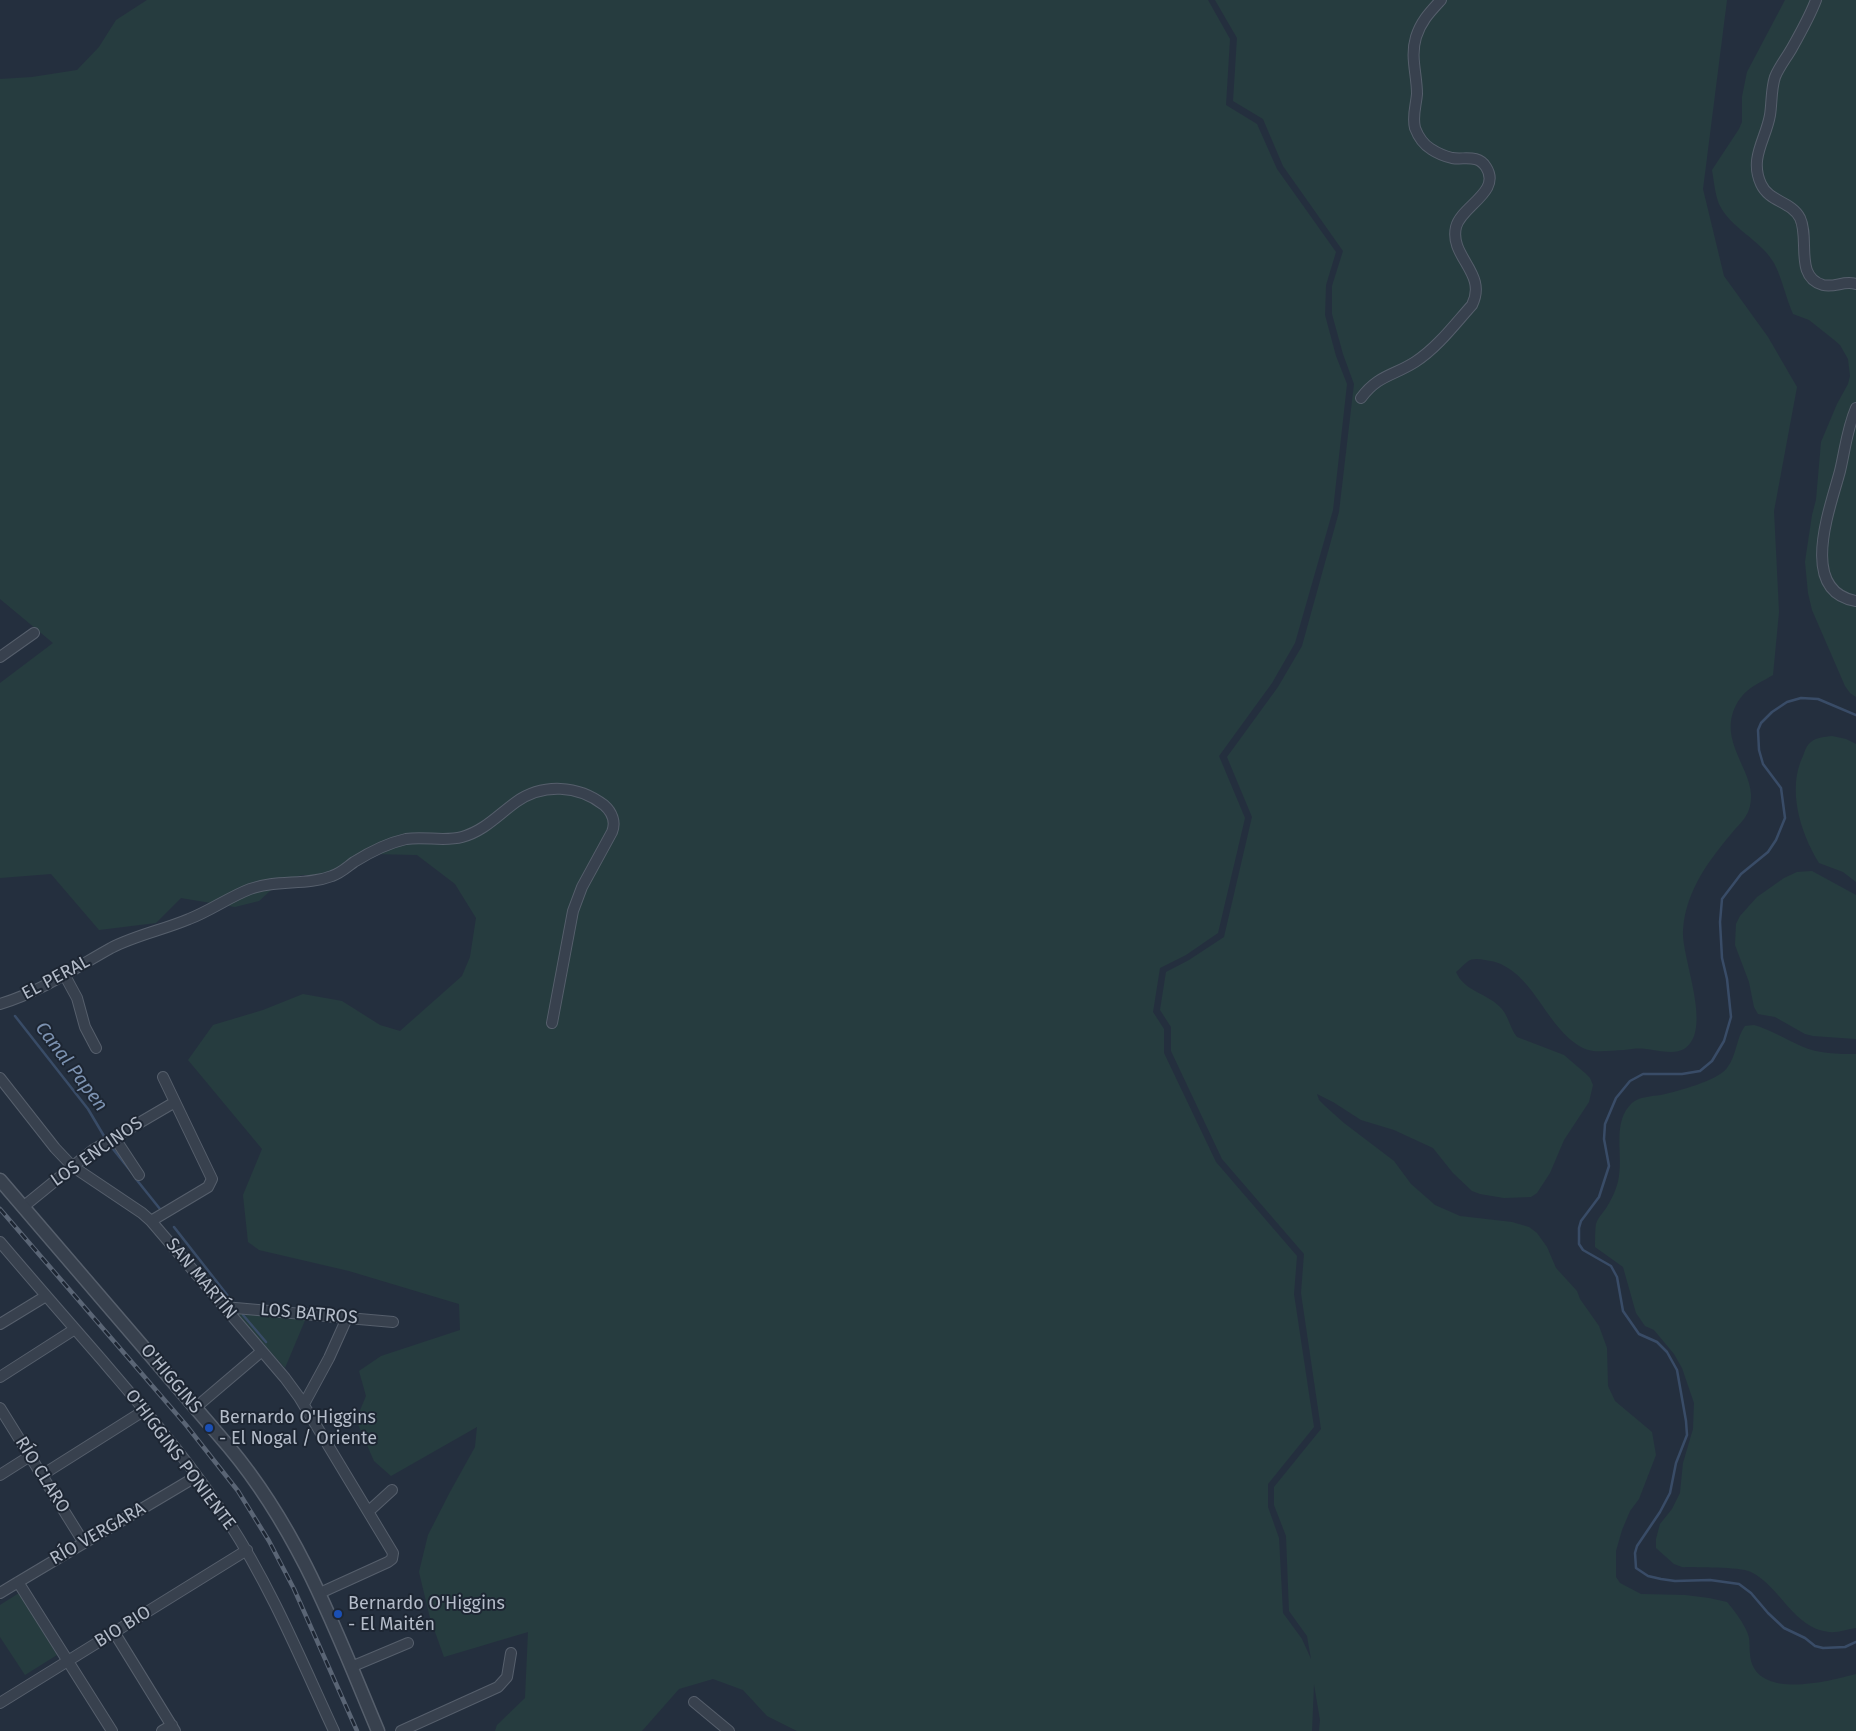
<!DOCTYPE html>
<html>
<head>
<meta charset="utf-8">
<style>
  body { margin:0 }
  canvas { display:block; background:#242f3e }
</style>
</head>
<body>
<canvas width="1856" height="1731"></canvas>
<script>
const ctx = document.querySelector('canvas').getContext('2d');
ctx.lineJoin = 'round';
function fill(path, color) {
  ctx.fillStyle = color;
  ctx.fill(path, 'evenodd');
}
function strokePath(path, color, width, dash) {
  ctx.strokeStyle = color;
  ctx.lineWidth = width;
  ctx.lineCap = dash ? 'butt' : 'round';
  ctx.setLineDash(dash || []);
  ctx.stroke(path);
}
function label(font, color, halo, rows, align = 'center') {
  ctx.font = font + ' "Fira Sans",sans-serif';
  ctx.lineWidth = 4;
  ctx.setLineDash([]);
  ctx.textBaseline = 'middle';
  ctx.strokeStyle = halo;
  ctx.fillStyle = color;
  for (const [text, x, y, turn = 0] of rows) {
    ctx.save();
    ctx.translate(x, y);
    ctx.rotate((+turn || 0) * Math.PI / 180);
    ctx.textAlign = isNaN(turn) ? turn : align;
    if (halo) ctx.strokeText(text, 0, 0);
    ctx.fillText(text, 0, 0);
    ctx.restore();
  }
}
fill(new Path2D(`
  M147,0H1208L1230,39L1226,105L1257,124L1277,169L1336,252L1326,285L1325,315L1336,356L1347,384L1333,510L1295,643L1272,683L1219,756L1245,818L1218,933L1186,955L1160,968L1153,1012L1164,1029V1053L1216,1162L1297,1256L1294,1294L1314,1427L1268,1484V1507L1279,1538L1283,1613L1302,1639L1311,1659L1307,1636L1289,1611L1286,1536L1274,1505V1487L1321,1429L1301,1293L1304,1254L1222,1159L1171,1051V1027L1160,1010L1166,972L1189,960L1224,937L1252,817L1227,757L1278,687L1302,646L1339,512L1354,384L1343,354L1332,314V286L1343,251L1283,166L1263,119L1233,101L1237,38L1215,0H1727L1703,189L1724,276L1768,337L1797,387L1774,511L1779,612L1773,675C1765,680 1755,684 1747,691C1740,697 1736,704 1733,712C1721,747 1758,775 1750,806C1748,815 1742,822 1736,828C1710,859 1686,889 1683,930C1681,958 1714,1031 1684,1049C1674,1055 1657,1050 1646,1049C1639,1048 1631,1049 1624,1050C1611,1050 1594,1054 1583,1048C1543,1027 1533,965 1485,960C1479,959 1472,958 1467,962C1463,965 1460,969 1456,972C1464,991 1486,993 1499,1006C1509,1015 1509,1027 1517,1037L1564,1055L1585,1073L1590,1078L1593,1085L1589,1102L1564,1140L1550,1173L1537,1193L1531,1197L1504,1198L1480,1194L1472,1191L1453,1173L1433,1148L1394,1130L1361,1120L1333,1102L1317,1094L1319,1100L1325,1106L1344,1123L1394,1161L1411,1184L1435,1205L1460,1216L1512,1222L1529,1227L1537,1233L1547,1247L1556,1268L1577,1291L1580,1299L1599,1326L1607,1348L1608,1386L1615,1401L1652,1432L1656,1455L1639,1499L1630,1511L1622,1530L1616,1551V1577L1620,1583L1641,1594L1685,1595L1709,1598L1727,1602C1734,1610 1747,1627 1749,1638C1750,1646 1749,1656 1752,1664C1765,1698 1830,1681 1856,1674V1731H1319L1320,1720L1314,1684L1312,1731H797L767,1716L743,1690L713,1679L679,1689L642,1731H495L497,1725L525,1698L528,1632L444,1657L430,1618L419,1572L428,1535L450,1492L475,1447L477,1427L391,1476L374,1461L356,1420L366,1396L359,1371L381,1356L460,1330L459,1304L349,1271L259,1250L248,1242L243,1195L262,1149L188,1060L213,1025L263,1010L303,994L342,1001L380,1025L400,1031L462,976L470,957L476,918L455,884L417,855L372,854L335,877L302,875L280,882L259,901L235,907L181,898L156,923L99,930L51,874L0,878V683L53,643L0,599V79L32,77L77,70L99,47L116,20Z
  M1785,0H1856V697L1850,693L1845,686L1812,610L1808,593L1805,562L1812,515L1816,500L1821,442L1837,404L1848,384L1850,376L1848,359L1840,345L1833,339L1809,320L1793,314C1786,298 1782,278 1774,263C1760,239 1731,229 1719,204C1715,194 1714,181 1712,170L1739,129L1742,122V97L1747,72Z
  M1832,736L1846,739L1856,744V882L1843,872L1819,863C1800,832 1787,789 1803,756C1805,751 1806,746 1811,742C1817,737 1825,737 1832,736Z
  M1812,871L1856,895V1039L1813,1036L1805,1034L1775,1017L1758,1014L1754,1007L1749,982L1735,945L1736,924L1740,916L1757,897L1784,878L1797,872Z
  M1754,1025C1771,1030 1785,1039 1801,1046C1819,1054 1837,1054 1856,1054V1628C1847,1629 1838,1633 1829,1632C1793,1628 1781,1587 1751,1572C1738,1566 1698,1568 1682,1567L1674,1564L1656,1548V1539L1660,1524L1672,1509L1680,1493L1683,1463L1693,1429L1694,1403L1682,1368L1674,1354L1654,1330L1645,1326L1636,1313L1623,1267L1595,1247C1595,1240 1595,1231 1596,1224C1598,1217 1605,1211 1608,1205C1613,1197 1618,1185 1619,1176C1623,1152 1612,1122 1632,1103C1639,1097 1652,1096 1661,1095C1678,1091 1717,1081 1727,1068C1737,1055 1736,1038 1745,1026Z
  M236,1313L306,1318L285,1368Z
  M19,1593L57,1655L25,1675L0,1637V1605Z`), '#263c3f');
strokePath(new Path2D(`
  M1856,715L1818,699L1801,698L1787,702L1772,712L1761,723L1758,730L1759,750L1763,764L1781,788L1785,818L1776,840L1768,852L1741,874L1722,899L1720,922L1722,958L1727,979L1731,1017L1724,1041L1712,1061L1700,1071L1682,1074H1643L1630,1081L1616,1098L1605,1124L1604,1139L1609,1166L1599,1197L1581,1221L1579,1228V1244L1583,1250L1611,1266L1617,1277L1623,1311L1639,1334L1657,1342L1667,1352L1677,1370L1686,1421L1687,1435L1676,1463L1670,1493L1660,1512L1637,1546L1635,1553L1636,1568L1648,1576L1661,1579L1675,1581L1710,1580L1739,1584L1751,1593L1768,1613L1784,1628L1805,1638L1815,1646L1823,1648L1845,1647L1856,1642
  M15,1016L88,1109L104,1136
  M113,1149L133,1174
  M136,1179L160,1209
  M174,1227L235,1305
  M243,1315L266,1342`), '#394c67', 2.5);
const minor = new Path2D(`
  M1816,0C1810,16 1801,32 1792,48C1787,57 1779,67 1775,77C1771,89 1772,102 1770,115C1766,139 1749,158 1761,184C1769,202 1791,201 1800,218C1810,239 1794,277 1823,285C1835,288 1844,280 1856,284
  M1361,398C1378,375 1393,376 1415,362C1437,348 1455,324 1472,305C1488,273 1449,257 1456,227C1461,206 1502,192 1486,167C1478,154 1464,160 1452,158C1444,156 1437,153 1431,149C1423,144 1418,136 1415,128C1412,116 1416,106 1417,94C1417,74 1410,57 1416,37C1421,21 1430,12 1441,0
  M1856,408C1847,429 1845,450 1840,471C1831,506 1797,591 1856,601
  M0,657L34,633
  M64,974L77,998L85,1027L96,1048
  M0,1004C40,992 75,968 111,948C136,935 163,930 189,919C210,911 229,897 250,889C277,879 306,886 332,876C341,873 347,867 354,862C370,852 388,843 406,839C425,836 444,842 462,837C484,831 498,815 516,802C543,783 578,785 604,805C612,812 616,822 612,832L582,887L573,911L552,1023
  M0,1078L55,1148L72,1166L142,1213L151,1221L285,1378L299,1397L393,1553L392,1559L388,1562L320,1593
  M114,1137L139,1175
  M23,1207L93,1150L175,1102
  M151,1221L208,1187L212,1179L163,1077
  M0,1242C34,1282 68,1321 102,1360C146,1412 191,1463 228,1521C271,1587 301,1660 334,1731
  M224,1307L393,1322
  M0,1324L46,1296
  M0,1377L75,1329
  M304,1404L329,1358L347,1318
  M0,1408L84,1543
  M195,1408L262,1351
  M0,1475L30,1456
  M42,1475L145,1410
  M369,1511L392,1490
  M18,1582L112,1731
  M0,1593C66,1553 132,1515 197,1476
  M114,1632L175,1731
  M351,1667L408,1643
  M694,1702L729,1731
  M0,1703L247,1550
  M162,1731L172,1725
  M401,1731L498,1687L507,1677L511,1653`);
const tertiary = new Path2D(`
  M0,1180L229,1447C300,1532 336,1631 378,1731`);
strokePath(minor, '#565f6c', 12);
strokePath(tertiary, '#565f6c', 15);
strokePath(minor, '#38414e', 10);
strokePath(tertiary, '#38414e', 12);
const rail = new Path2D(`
  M0,1209L186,1425L238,1491L269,1541L294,1589L357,1731`);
strokePath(rail, '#5a6575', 4.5);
strokePath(rail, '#1d2633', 2.5, [8]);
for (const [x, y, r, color] of [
  [209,1428,5,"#1a4fb4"],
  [338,1614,5,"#1a4fb4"]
]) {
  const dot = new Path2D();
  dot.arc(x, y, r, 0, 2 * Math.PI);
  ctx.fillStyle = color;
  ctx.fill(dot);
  strokePath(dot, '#1d2633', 2);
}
label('18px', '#b4bcc9', '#1d2633', [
  ["EL PERAL",56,978,-28],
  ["LOS ENCINOS",97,1152,-35],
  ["SAN MARTÍN",201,1279,50],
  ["LOS BATROS",309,1314,5],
  ["O'HIGGINS",171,1379,50],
  ["O'HIGGINS PONIENTE",180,1460,53],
  ["RÍO CLARO",42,1475,58],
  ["RÍO VERGARA",98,1534,-30],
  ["BIO BIO",123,1627,-32]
]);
label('18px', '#b4bcc9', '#1d2633', [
  ["Bernardo O'Higgins",219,1418],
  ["- El Nogal / Oriente",219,1439],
  ["Bernardo O'Higgins",348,1604],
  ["- El Maitén",348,1625]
], 'left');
label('italic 19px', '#7c92b1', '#1d2633', [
  ["Canal Papen",71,1067,53]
]);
</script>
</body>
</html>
